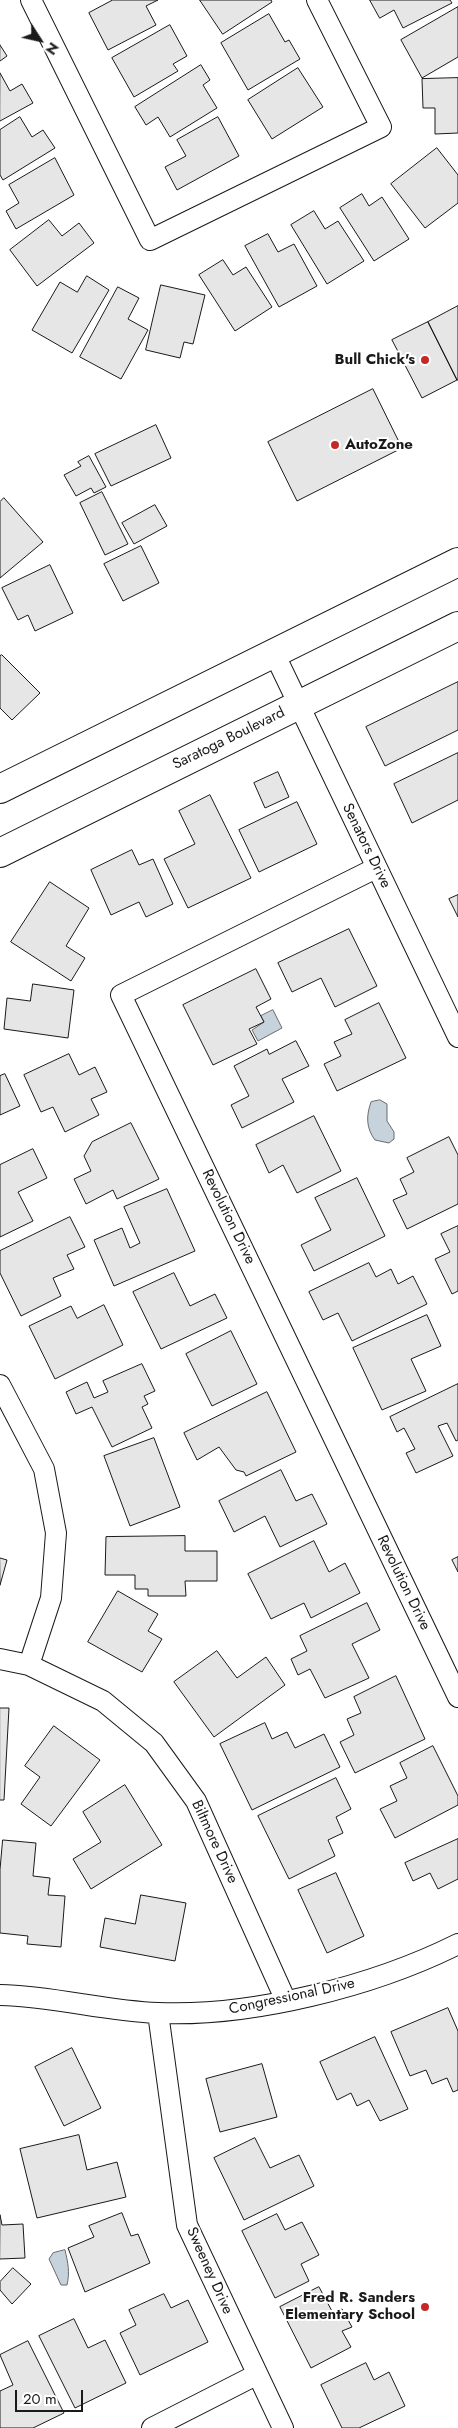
<!DOCTYPE html>
<html>
<head>
<meta charset="utf-8">
<style>
  body { margin:0 }
  #map { position:relative; width:458px; height:2428px; overflow:hidden; background:#fff; font-family:Jost,sans-serif }
  canvas { display:block }
  .north { position:absolute; left:15px; top:15px; width:50px; height:50px; -webkit-text-stroke:4px #fff; paint-order:stroke; rotate:125deg; font-size:14px; font-weight:700; line-height:20px; text-align:center; color:#1a1a1a }
  .north::after { content:''; display:block; margin:auto; width:18px; height:22px; background:#1a1a1a; clip-path:polygon(50% 0,100% 100%,50% 72%,0 100%) }
  .scale { position:absolute; left:15px; top:2390px; width:68px; height:22px; box-sizing:border-box; border:2px solid #1a1a1a; border-top:0; padding-left:6px; font-size:15px; line-height:18px; white-space:nowrap; color:#1a1a1a; -webkit-text-stroke:4px #fff; paint-order:stroke }
</style>
</head>
<body>
<div id="map">
<canvas width="458" height="2428"></canvas>
<div class="north">N</div>
<div class="scale">20 m</div>
</div>
<script>
const ctx = document.querySelector('canvas').getContext('2d');
ctx.lineJoin = 'round';
function fill(path, color) {
  ctx.fillStyle = color;
  ctx.fill(path, 'evenodd');
}
function strokePath(path, color, width, dash) {
  ctx.strokeStyle = color;
  ctx.lineWidth = width;
  ctx.lineCap = dash ? 'butt' : 'round';
  ctx.setLineDash(dash || []);
  ctx.stroke(path);
}
function label(font, color, halo, rows, align = 'center') {
  ctx.font = font + ' Jost,sans-serif';
  ctx.lineWidth = 4;
  ctx.setLineDash([]);
  ctx.textBaseline = 'middle';
  ctx.strokeStyle = halo;
  ctx.fillStyle = color;
  for (const [text, x, y, turn = 0] of rows) {
    ctx.save();
    ctx.translate(x, y);
    ctx.rotate((+turn || 0) * Math.PI / 180);
    ctx.textAlign = isNaN(turn) ? turn : align;
    if (halo) ctx.strokeText(text, 0, 0);
    ctx.fillText(text, 0, 0);
    ctx.restore();
  }
}
const water = new Path2D(`
  M273,1010L282,1028L258,1041L252,1030L264,1022L261,1016Z
  M380,1100L387,1104V1121L394,1132V1139L389,1143L375,1140C366,1128 366,1116 371,1102Z
  M65,2250C68,2263 70,2272 67,2285H61L49,2259L53,2253Z`);
fill(water, '#c6d2dc');
strokePath(water, '#6a6a6a', 1);
const building = new Path2D(`
  M113,0H158L146,6L156,25L108,50L89,13Z
  M200,0H271L272,2L223,34Z
  M370,0H450L452,3L403,28L394,10L380,18Z
  M458,7V57L422,78L401,40Z
  M269,14L285,42L289,40L300,59L248,90L221,43Z
  M170,25L187,56L173,64L178,71L134,97L112,58Z
  M0,45L7,56L0,61Z
  M201,65L210,80L203,85L217,108L170,137L158,117L146,125L135,107Z
  M298,68L323,107L272,139L248,100Z
  M0,73L10,91L22,84L33,103L0,121Z
  M458,78V133L435,134V108H423L422,79Z
  M20,117L32,137L43,130L55,148L3,180L0,175V130Z
  M218,117L239,156L177,190L165,167L186,156L177,140Z
  M437,148L458,175V203L425,228L391,184Z
  M55,158L74,195L16,229L6,211L19,203L9,185Z
  M362,194L369,206L382,197L409,239L374,261L340,208Z
  M314,211L325,229L338,221L364,261L327,284L291,225Z
  M49,220L62,236L79,223L94,243L37,286L10,250Z
  M268,234L278,252L294,244L317,286L279,307L245,246Z
  M223,260L233,275L246,267L272,307L235,331L199,275Z
  M87,276L109,290L72,353L32,330L60,282L77,292Z
  M161,285L205,295L193,344L184,342L180,358L146,350Z
  M118,287L139,298L128,319L148,330L121,379L80,357Z
  M458,306V380H457L428,322Z
  M428,322L457,380L422,398L392,340Z
  M373,389L402,448L297,501L268,442Z
  M156,425L171,458L111,486L95,454Z
  M89,456L106,487L94,493L91,488L76,496L64,475L81,466L78,462Z
  M102,492L128,544L105,555L80,503Z
  M4,498L43,542L0,578V502Z
  M155,505L167,526L134,544L122,523Z
  M141,546L159,583L123,601L104,564Z
  M50,565L73,613L35,631L28,615L18,620L2,588Z
  M2,655L40,693L12,720L0,708V656Z
  M458,682V730L385,766L366,727Z
  M458,753V800L412,823L394,784Z
  M278,772L289,797L265,808L254,783Z
  M210,795L251,878L188,908L164,859L195,844L179,811Z
  M297,802L317,844L259,872L239,830Z
  M132,850L139,865L153,859L173,904L146,917L139,902L111,915L91,870Z
  M50,882L89,908L66,946L85,958L71,981L11,942Z
  M458,895V917L449,899Z
  M349,929L377,986L335,1007L321,978L292,992L278,963Z
  M256,969L271,999L256,1007L264,1022L249,1029L257,1044L213,1065L183,1005Z
  M33,984L74,990L68,1038L4,1029L7,998L30,1001Z
  M379,1003L406,1058L337,1091L324,1064L341,1056L334,1042L352,1034L345,1020Z
  M296,1041L309,1066L282,1079L294,1102L242,1128L231,1105L249,1096L234,1066L267,1049L269,1054Z
  M69,1054L79,1075L95,1067L107,1092L91,1099L99,1115L65,1132L53,1107L41,1112L24,1075Z
  M5,1074L20,1106L0,1115V1076Z
  M314,1116L341,1171L297,1193L283,1165L269,1173L256,1145Z
  M131,1123L159,1179L117,1199L113,1190L86,1204L74,1179L91,1171L84,1156L92,1142Z
  M449,1137L458,1155V1204L407,1229L393,1200L407,1194L400,1179L414,1172L407,1158Z
  M33,1149L47,1178L18,1192L33,1221L0,1237V1165Z
  M357,1178L385,1236L314,1271L301,1245L331,1230L315,1198Z
  M167,1189L195,1251L114,1286L94,1240L122,1228L130,1248L140,1243L124,1207Z
  M70,1217L85,1247L67,1255L74,1269L53,1278L61,1296L21,1316L0,1273V1251Z
  M458,1226V1291L452,1294L435,1259L450,1252L441,1234Z
  M369,1263L376,1277L391,1269L398,1284L413,1276L427,1304L352,1341L338,1313L323,1320L309,1292Z
  M174,1273L190,1306L215,1294L227,1318L161,1349L133,1292Z
  M104,1305L123,1345L55,1379L29,1326L71,1306L77,1318Z
  M427,1315L441,1346L411,1359L426,1391L382,1410L353,1348Z
  M231,1331L257,1384L212,1406L186,1354Z
  M142,1364L155,1391L144,1396L148,1404L142,1407L152,1428L112,1447L92,1407L76,1414L66,1392L87,1382L94,1398L108,1392L103,1381Z
  M458,1384V1440L456,1441L447,1423L438,1426L453,1456L416,1473L406,1453L415,1449L404,1428L397,1432L390,1417Z
  M267,1392L296,1452L246,1476L244,1472L236,1470L219,1447L197,1460L184,1433Z
  M154,1438L180,1507L130,1526L104,1456Z
  M281,1470L296,1501L312,1494L327,1524L280,1547L265,1516L234,1532L219,1501Z
  M185,1536V1551H217V1581H185L186,1596H148V1589H135V1575H105L106,1537Z
  M314,1541L329,1572L345,1563L360,1593L311,1618L304,1603L271,1619L248,1574Z
  M458,1557V1572L452,1560Z
  M0,1558L7,1560L0,1585Z
  M118,1591L158,1614L148,1631L162,1639L142,1672L88,1642Z
  M367,1603L380,1630L352,1644L369,1678L325,1698L310,1669L298,1675L291,1659L307,1651L300,1636Z
  M217,1651L237,1678L266,1657L285,1685L214,1737L174,1682Z
  M396,1676L425,1739L355,1773L340,1742L354,1735L347,1719L361,1713L354,1697Z
  M0,1708H9L4,1800H0Z
  M265,1723L272,1739L287,1732L295,1748L324,1734L340,1767L252,1810L220,1744Z
  M54,1726L100,1760L51,1826L21,1804L40,1777L25,1766Z
  M433,1746L458,1796V1805L395,1838L380,1809L397,1801L390,1786L407,1778L400,1763Z
  M336,1778L351,1809L336,1817L343,1833L328,1840L335,1856L289,1879L258,1816Z
  M125,1785L162,1845L91,1889L73,1859L101,1842L83,1812Z
  M458,1839V1879L438,1889L430,1873L413,1881L405,1863Z
  M3,1840L36,1843L33,1876L50,1878L48,1895L65,1896L61,1947L27,1944L28,1936L0,1933V1870Z
  M336,1873L364,1936L327,1953L298,1890Z
  M141,1895L186,1903L175,1961L100,1947L105,1918L135,1924Z
  M448,2008L458,2031V2090L453,2092L447,2078L432,2084L426,2070L410,2076L391,2032Z
  M375,2037L408,2109L380,2121L369,2100L357,2106L351,2093L337,2100L320,2062Z
  M72,2048L101,2108L64,2126L35,2067Z
  M262,2064L277,2117L220,2132L206,2079Z
  M79,2135L87,2170L117,2162L126,2197L37,2218L20,2149Z
  M255,2138L270,2168L299,2155L314,2186L244,2220L214,2158Z
  M122,2213L131,2236L138,2234L150,2263L85,2292L68,2248L94,2237L89,2226Z
  M277,2214L285,2230L302,2222L319,2255L301,2264L309,2281L275,2298L242,2231Z
  M0,2215L2,2225L23,2224L25,2258L0,2259Z
  M13,2268L31,2284L12,2304L0,2290V2282Z
  M319,2287L333,2313L342,2309L352,2327L342,2331L351,2347L311,2368L280,2307Z
  M164,2294L171,2308L188,2300L208,2342L140,2375L120,2333L136,2325L129,2310Z
  M74,2319L88,2348L105,2340L126,2383L75,2408L39,2336Z
  M28,2341L64,2413L33,2428H0V2391L13,2385L0,2355Z
  M366,2363L374,2380L389,2372L405,2406L359,2428H342L321,2385Z`);
fill(building, '#e6e6e6');
strokePath(building, '#1a1a1a', 1);
const minor = new Path2D(`
  M31,0L150,240L381,127L317,0
  M274,653L458,1037
  M376,868L121,995L458,1697
  M0,1385L44,1469L56,1533L51,1598L29,1665
  M0,1659L29,1665L103,1701L154,1743L196,1801L286,2001
  M0,1995C53,1996 105,2011 158,2013C252,2017 374,1986 458,1944
  M158,2013L187,2225L283,2428
  M152,2428L256,2375`);
const secondary = new Path2D(`
  M0,789L458,562
  M0,853L458,626`);
strokePath(minor, '#1a1a1a', 22);
strokePath(secondary, '#1a1a1a', 30);
strokePath(minor, '#fff', 20);
strokePath(secondary, '#fff', 28);
for (const [x, y, r, color] of [
  [425,360,5,"#c62828"],
  [335,445,5,"#c62828"],
  [425,2307,5,"#c62828"]
]) {
  const dot = new Path2D();
  dot.arc(x, y, r, 0, 2 * Math.PI);
  ctx.fillStyle = color;
  ctx.fill(dot);
  strokePath(dot, '#fff', 2);
}
label('bold 15px', '#1a1a1a', '#fff', [
  ["Bull Chick's",415,360],
  ["AutoZone",345,445,"left"],
  ["Fred R. Sanders",415,2298],
  ["Elementary School",415,2315]
], 'right');
label('15px', '#1a1a1a', '#fff', [
  ["Saratoga Boulevard",229,739,-26],
  ["Senators Drive",366,846,64],
  ["Revolution Drive",228,1217,64],
  ["Revolution Drive",403,1583,64],
  ["Biltmore Drive",214,1842,65],
  ["Congressional Drive",292,1997,-12],
  ["Sweeney Drive",209,2271,66]
]);
</script>
</body>
</html>
